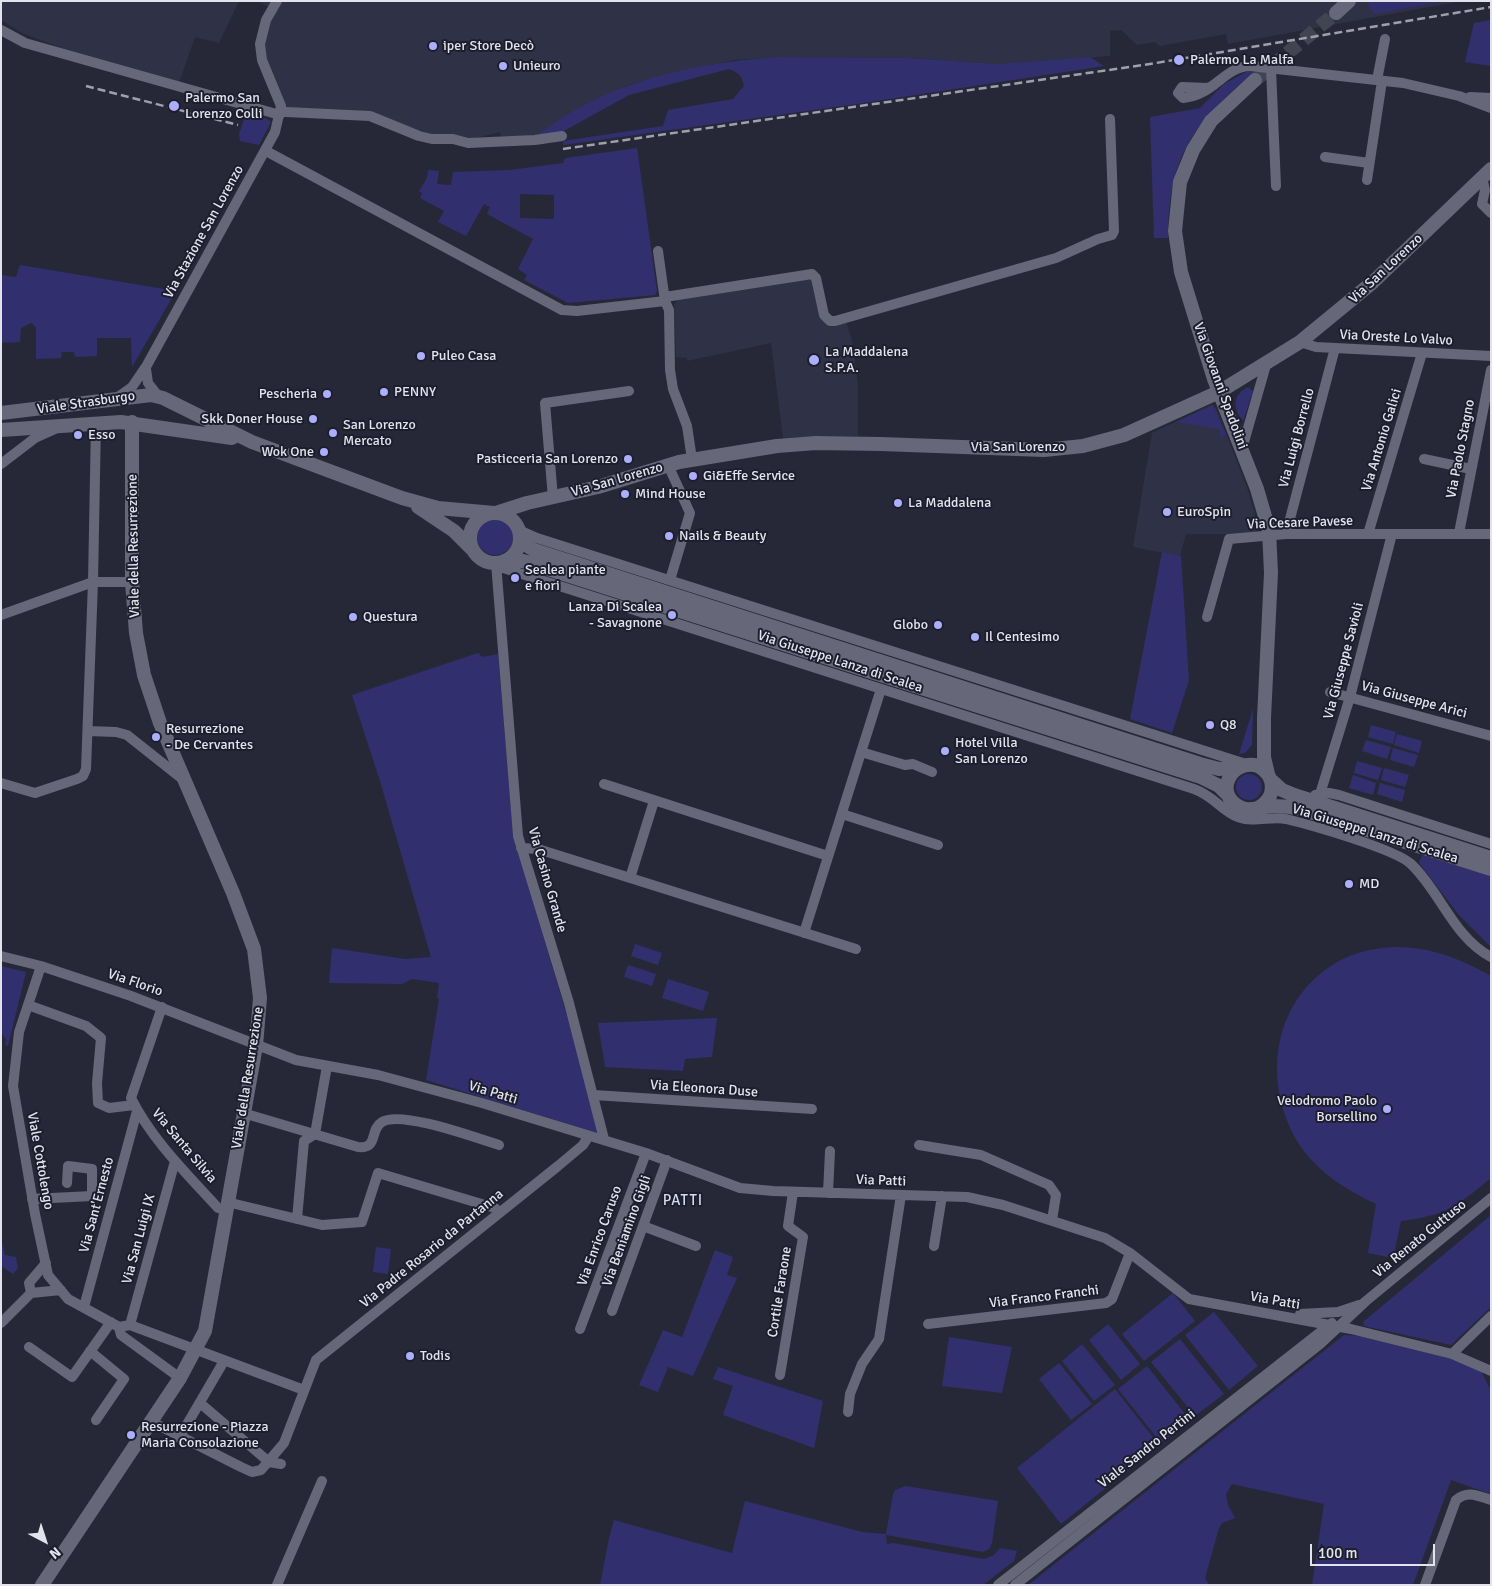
<!DOCTYPE html>
<html>
<head>
<meta charset="utf-8">
<style>
  body { margin:0 }
  #map { position:relative; width:1492px; height:1586px; overflow:hidden; background:#272837; font-family:Signika,sans-serif }
  canvas { display:block }
  .frame { position:absolute; inset:0; border:2px solid #e2e3ed; pointer-events:none }
  .north { position:absolute; left:20px; top:1516px; width:50px; height:50px; -webkit-text-stroke:4px #1d1e2d; paint-order:stroke; rotate:140deg; font-size:14px; font-weight:700; line-height:20px; text-align:center; color:#e2e3ed }
  .north::after { content:''; display:block; margin:auto; width:18px; height:22px; background:#e2e3ed; clip-path:polygon(50% 0,100% 100%,50% 72%,0 100%) }
  .scale { position:absolute; left:1310px; top:1544px; width:125px; height:22px; box-sizing:border-box; border:2px solid #e2e3ed; border-top:0; padding-left:6px; font-size:15px; line-height:18px; white-space:nowrap; color:#e2e3ed; -webkit-text-stroke:4px #1d1e2d; paint-order:stroke }
</style>
</head>
<body>
<div id="map">
<canvas width="1492" height="1586"></canvas>
<div class="frame"></div>
<div class="north">N</div>
<div class="scale">100 m</div>
</div>
<script>
const ctx = document.querySelector('canvas').getContext('2d');
ctx.lineJoin = 'round';
function fill(path, color) {
  ctx.fillStyle = color;
  ctx.fill(path, 'evenodd');
}
function strokePath(path, color, width, dash) {
  ctx.strokeStyle = color;
  ctx.lineWidth = width;
  ctx.lineCap = dash ? 'butt' : 'round';
  ctx.setLineDash(dash || []);
  ctx.stroke(path);
}
function label(font, color, halo, rows, align = 'center') {
  ctx.font = font + ' Signika,sans-serif';
  ctx.lineWidth = 4;
  ctx.setLineDash([]);
  ctx.textBaseline = 'middle';
  ctx.strokeStyle = halo;
  ctx.fillStyle = color;
  for (const [text, x, y, turn = 0] of rows) {
    ctx.save();
    ctx.translate(x, y);
    ctx.rotate((+turn || 0) * Math.PI / 180);
    ctx.textAlign = isNaN(turn) ? turn : align;
    if (halo) ctx.strokeText(text, 0, 0);
    ctx.fillText(text, 0, 0);
    ctx.restore();
  }
}
fill(new Path2D(`
  M1,1H239L219,43L195,37L179,83L88,58L22,33L1,20Z
  M257,1H1462L1228,44L1226,34L1160,46L1154,42L1137,45L1121,30L1110,31V56L1054,60L997,64L909,58L779,57L735,60L695,68L629,85L584,105L532,138L502,139L500,132L471,139L428,134L370,113L279,110L259,56L270,7Z
  M810,278L813,281L821,317L846,321L852,340L858,385V436L783,438L771,343L687,361V358L676,357L674,305L678,298Z
  M1211,405L1216,408L1247,487L1259,528L1253,534H1186L1180,556L1133,547L1152,433Z`), '#2f3146');
fill(new Path2D(`
  M1366,1H1444L1374,14Z
  M1491,20V66L1465,62L1474,23Z
  M779,57L909,58L997,64L1090,57L1104,66L857,104L563,145V141L663,126L668,110L733,99L744,86C742,76 739,73 729,69L629,95L562,132L532,138C549,127 566,114 584,105C643,74 713,61 779,57Z
  M1246,72H1254C1193,125 1169,154 1168,238H1154L1150,117L1200,108L1224,84Z
  M246,114L267,119L271,122L259,145L240,141L239,134Z
  M637,148L657,291L655,295L568,303L524,280L527,275L518,269L533,239L487,214L490,207L484,204L466,236L438,222L444,211L420,198L422,193L419,191L427,178L428,170L439,171L437,184L451,185L453,172L510,170L563,163L565,158ZM520,194L554,195V219L520,218Z
  M20,265L176,291L132,367L131,338H97V356L75,357L74,352H62L61,358L36,359V327L31,323L21,328L20,342L1,343V275L16,277Z
  M1248,387L1253,391L1243,421C1232,408 1233,394 1248,387Z
  M1213,405L1226,435L1220,438V429L1176,422Z
  M477 537a18 18 0 1 1 36 0a18 18 0 1 1-36 0Z
  M1162,552L1181,556L1189,680L1172,733L1130,719Z
  M478,653L482,657L498,654L513,835L590,1093L600,1134L426,1080L439,999L437,998L439,983L412,979L402,984L329,983L332,948L405,959L431,957L380,781L352,695Z
  M1253,709L1252,745L1245,753L1239,754Z
  M1371,725L1396,732L1393,744L1368,737Z
  M1397,734L1422,741L1419,753L1394,745Z
  M1366,740L1391,747L1387,759L1362,751Z
  M1393,748L1418,755L1414,767L1390,760Z
  M1357,761L1382,768L1378,780L1354,773Z
  M1384,768L1409,775L1405,787L1381,780Z
  M1236 787a13 13 0 1 1 26 0a13 13 0 1 1-26 0Z
  M1353,775L1376,783L1373,795L1349,788Z
  M1380,783L1405,790L1402,802L1377,794Z
  M1422,855L1491,876V947L1459,915L1419,863Z
  M635,944L662,953L658,965L631,956Z
  M1394,947C1431,947 1459,958 1491,976V1178C1457,1206 1445,1216 1401,1221L1393,1258L1368,1253L1376,1204C1347,1190 1320,1174 1301,1147C1259,1083 1272,995 1343,959C1359,951 1376,948 1394,947Z
  M628,965L656,974L652,986L624,977Z
  M1,966L26,972L8,1046L5,1045L6,1039L1,1033Z
  M668,979L709,992L703,1011L662,998Z
  M717,1018L712,1057L685,1059L683,1071L605,1067L598,1023Z
  M1491,1215V1307L1451,1345L1364,1326L1363,1322Z
  M1,1239L5,1255L16,1257L18,1268L13,1274L1,1266Z
  M376,1247L391,1249L388,1274L373,1272Z
  M715,1250L733,1257L727,1275L737,1278L693,1376L668,1367L658,1392L639,1385L663,1330L682,1337Z
  M1173,1293L1195,1321L1144,1361L1122,1334Z
  M1214,1312L1258,1366L1229,1390L1185,1335Z
  M1108,1324L1140,1364L1121,1380L1089,1340Z
  M1344,1335L1359,1336L1452,1359L1481,1371L1489,1387H1491V1494L1451,1480L1413,1585H1312L1324,1504L1232,1484L1226,1494L1228,1505L1235,1518L1222,1523L1219,1528L1205,1578L1209,1585H1028Z
  M949,1337L1012,1347L1002,1393L942,1386Z
  M1180,1339L1224,1394L1195,1416L1151,1362Z
  M1082,1344L1115,1385L1094,1401L1062,1361Z
  M1059,1363L1092,1404L1071,1420L1039,1379Z
  M1147,1366L1190,1420L1161,1443L1118,1389Z
  M718,1367L823,1401L814,1448L723,1415L733,1386L713,1379Z
  M1115,1389L1159,1445L1061,1524L1017,1468Z
  M906,1486L998,1501L992,1543L989,1549L983,1552L886,1535L887,1544L893,1543L984,1559L994,1555L1000,1548L1017,1551L1014,1561L983,1585H600L609,1538L614,1520L732,1553L745,1501L862,1532L886,1534L893,1494L895,1490Z`), '#322f6f');
strokePath(new Path2D(`
  M1255,80L1336,13`), '#434452', 14, [14, 7]);
strokePath(new Path2D(`
  M1,30L25,43L280,115
  M1271,69L1276,186
  M1377,80L1385,39
  M1214,85L1208,88L1182,87L1178,93L1183,98C1215,95 1223,67 1250,66L1403,83L1459,96L1491,108
  M1470,97L1491,98
  M286,112L370,116L419,136L432,139H453L468,143L535,140L562,136
  M266,151L562,310L577,311L665,301L658,251
  M1325,157L1369,163
  M1482,177L1485,190L1482,204L1491,213
  M1367,180L1382,81
  M665,297L812,274L816,278L824,315L830,321H835L1056,258L1098,239L1112,235L1114,231L1110,119
  M665,301L669,310L670,370L673,389L687,426L692,459
  M1300,342L1316,347L1491,356
  M146,369L148,383L159,397
  M118,397L132,387L147,365L275,132L281,106L262,60L260,44L266,20L277,1
  M1242,449L1266,365
  M1424,459L1471,469
  M1,464L35,438L55,429
  M668,465L690,513L670,580
  M553,498L545,403L629,391
  M519,530L537,538L1246,764
  M1459,533L1491,370
  M1286,534L1335,348
  M1368,534L1422,353
  M496,563L518,836L569,1003L604,1139
  M497,566L1194,789C1214,796 1223,812 1238,817C1253,823 1271,816 1286,819C1311,825 1395,849 1411,864C1440,891 1454,938 1491,957
  M1,615L93,582H132
  M1207,617L1229,539L1286,534H1491
  M1330,692L1491,736
  M88,731L116,732L127,735L185,781
  M861,752L905,765L913,764L932,772
  M1,783L35,793L77,779L83,776L86,769L93,582L96,422
  M604,784L828,856
  M1320,794L1350,697L1392,534
  M1315,795L1329,793L1339,795L1491,844
  M842,814L938,845
  M521,848L538,849L856,949
  M630,878L654,801
  M804,933L881,689
  M1,956L41,966L131,996L296,1060L378,1075L482,1103L646,1153L740,1188L773,1191L967,1197L1003,1205L1105,1238L1130,1253L1189,1299L1351,1329L1452,1354L1491,1371
  M41,966L19,1032L13,1086L35,1214L48,1275L68,1299L119,1327L130,1325L304,1390
  M28,1005L86,1026L101,1038L97,1083L98,1103L109,1108L134,1105
  M162,1007L131,1098C152,1140 187,1174 218,1208L226,1210
  M594,1095L812,1109
  M243,1113L358,1147C379,1149 369,1130 382,1122C401,1110 476,1138 499,1145
  M919,1145L981,1155L1049,1185L1056,1195L1052,1220
  M828,1193L830,1151
  M32,1199L92,1196V1169L68,1166L67,1183
  M227,1202L322,1225L362,1222L378,1173L495,1208L499,1213
  M297,1219L304,1141L315,1134L327,1066
  M643,1226L696,1246
  M934,1246L942,1196
  M31,1293L29,1283L46,1263
  M84,1307L137,1111
  M612,1311L667,1160
  M1300,1314L1338,1312L1359,1305
  M1,1323L31,1293L61,1290
  M928,1324L1106,1303L1112,1299L1130,1253
  M130,1325L175,1161
  M119,1327L121,1335L180,1378
  M580,1329L646,1153
  M29,1347L72,1377L111,1322
  M90,1351L124,1379L96,1420
  M1452,1354L1491,1316
  M780,1375L803,1237L788,1226L793,1192
  M200,1403L269,1462L281,1464
  M848,1412L850,1394L862,1364L879,1339L901,1195
  M152,1422L241,1467L252,1472L261,1470L284,1443L316,1360L558,1166L583,1145L588,1137
  M179,1438L224,1361
  M277,1585L322,1481
  M998,1585L1332,1323
  M1015,1585L1320,1344L1366,1301L1491,1198
  M1425,1585L1456,1500C1468,1490 1478,1496 1491,1500`), '#666779', 10);
strokePath(new Path2D(`
  M1336,13L1349,1
  M1255,80L1211,121L1193,150L1180,182L1175,231L1181,272L1214,379L1257,489L1269,530L1271,573L1264,718V757L1268,774
  M1,413L151,395L163,398L252,442L402,498L438,508L494,513
  M1,430L121,422L232,438
  M418,507L454,531L472,549
  M470 538a25 25 0 1 1 50 0a25 25 0 1 1-50 0Z
  M496,513L527,503L598,487L679,462L777,446L816,443L881,444L1044,450L1083,446L1124,435L1219,392L1300,342L1373,282L1491,169
  M520,535L526,545L534,550L1200,764L1219,769L1238,767
  M504,561H523L1201,777L1219,786L1228,795
  M1272,781L1282,790L1294,795L1491,858
  M1258,808C1277,798 1276,776 1258,766C1231,758 1213,794 1240,807C1250,813 1263,806 1274,806C1284,806 1292,807 1301,809L1491,869
  M42,1585L180,1378L205,1331L256,1046L260,998L254,949L233,893L160,723L144,675L136,633L132,582V422`), '#666779', 14);
strokePath(new Path2D(`
  M86,86L238,125
  M563,149L1150,64L1491,7`), '#9fa0ab', 2.5, [8, 4]);
for (const [x, y, r, color] of [
  [433,46,5,"#abaffb"],
  [1179,60,6,"#abaffb"],
  [503,66,5,"#abaffb"],
  [174,106,6,"#abaffb"],
  [421,356,5,"#abaffb"],
  [814,360,6,"#abaffb"],
  [384,392,5,"#abaffb"],
  [327,394,5,"#abaffb"],
  [313,419,5,"#abaffb"],
  [333,433,5,"#abaffb"],
  [78,435,5,"#abaffb"],
  [324,452,5,"#abaffb"],
  [628,459,5,"#abaffb"],
  [693,476,5,"#abaffb"],
  [625,494,5,"#abaffb"],
  [898,503,5,"#abaffb"],
  [1167,512,5,"#abaffb"],
  [669,536,5,"#abaffb"],
  [515,578,5,"#abaffb"],
  [672,615,5,"#abaffb"],
  [353,617,5,"#abaffb"],
  [938,625,5,"#abaffb"],
  [975,637,5,"#abaffb"],
  [1210,725,5,"#abaffb"],
  [156,737,5,"#abaffb"],
  [945,751,5,"#abaffb"],
  [1349,884,5,"#abaffb"],
  [1387,1109,5,"#abaffb"],
  [410,1356,5,"#abaffb"],
  [131,1435,5,"#abaffb"]
]) {
  const dot = new Path2D();
  dot.arc(x, y, r, 0, 2 * Math.PI);
  ctx.fillStyle = color;
  ctx.fill(dot);
  strokePath(dot, '#1d1e2d', 2);
}
label('14px', '#e2e3ed', '#1d1e2d', [
  ["iper Store Decò",443,46],
  ["Palermo La Malfa",1190,60],
  ["Unieuro",513,66],
  ["Palermo San",185,98],
  ["Lorenzo Colli",185,114],
  ["La Maddalena",825,352],
  ["S.P.A.",825,368],
  ["Puleo Casa",431,356],
  ["PENNY",394,392],
  ["Pescheria",317,394,"right"],
  ["Skk Doner House",303,419,"right"],
  ["San Lorenzo",343,425],
  ["Mercato",343,441],
  ["Esso",88,435],
  ["Wok One",314,452,"right"],
  ["Pasticceria San Lorenzo",618,459,"right"],
  ["Gi&Effe Service",703,476],
  ["Mind House",635,494],
  ["La Maddalena",908,503],
  ["EuroSpin",1177,512],
  ["Nails & Beauty",679,536],
  ["Sealea piante",525,570],
  ["e fiori",525,586],
  ["Lanza Di Scalea",662,607,"right"],
  ["- Savagnone",662,623,"right"],
  ["Questura",363,617],
  ["Globo",928,625,"right"],
  ["Il Centesimo",985,637],
  ["Q8",1220,725],
  ["Resurrezione",166,729],
  ["- De Cervantes",166,745],
  ["Hotel Villa",955,743],
  ["San Lorenzo",955,759],
  ["MD",1359,884],
  ["Velodromo Paolo",1377,1101,"right"],
  ["Borsellino",1377,1117,"right"],
  ["Todis",420,1356],
  ["Resurrezione - Piazza",141,1427],
  ["Maria Consolazione",141,1443]
], 'left');
label('14px', '#e2e3ed', '#1d1e2d', [
  ["Via Stazione San Lorenzo",204,232,-61],
  ["Via San Lorenzo",1386,269,-43],
  ["Via Oreste Lo Valvo",1396,338,3],
  ["Via Giovanni Spadolini",1220,386,70],
  ["Viale Strasburgo",86,403,-8],
  ["Via Luigi Borrello",1297,438,-75],
  ["Via Antonio Galici",1382,440,-73],
  ["Via San Lorenzo",1018,447],
  ["Via Paolo Stagno",1461,449,-79],
  ["Via San Lorenzo",617,480,-16],
  ["Via Cesare Pavese",1300,523,-2],
  ["Viale della Resurrezione",134,546,-91],
  ["Via Giuseppe Savioli",1344,661,-75],
  ["Via Giuseppe Lanza di Scalea",840,662,18],
  ["Via Giuseppe Arici",1414,700,15],
  ["Via Giuseppe Lanza di Scalea",1375,834,17],
  ["Via Casino Grande",547,880,74],
  ["Via Florio",135,983,19],
  ["Viale della Resurrezione",248,1078,-81],
  ["Via Eleonora Duse",704,1089,4],
  ["Via Patti",493,1093,17],
  ["Via Santa Silvia",184,1146,50],
  ["Viale Cottolengo",40,1161,80],
  ["Via Patti",881,1181,2],
  ["Via Sant'Ernesto",97,1205,-75],
  ["Via Beniamino Gigli",627,1231,-70],
  ["Via Enrico Caruso",600,1236,-70],
  ["Via San Luigi IX",139,1239,-75],
  ["Via Renato Guttuso",1420,1239,-39],
  ["Via Padre Rosario da Partanna",432,1249,-39],
  ["Cortile Faraone",780,1292,-81],
  ["Via Franco Franchi",1044,1297,-7],
  ["Via Patti",1275,1301,10],
  ["Viale Sandro Pertini",1147,1449,-38]
]);
ctx.letterSpacing = '1px';
label('15px', '#d6d8ec', '#1d1e2d', [
  ["PATTI",683,1201]
]);
ctx.letterSpacing = '0px';
</script>
</body>
</html>
